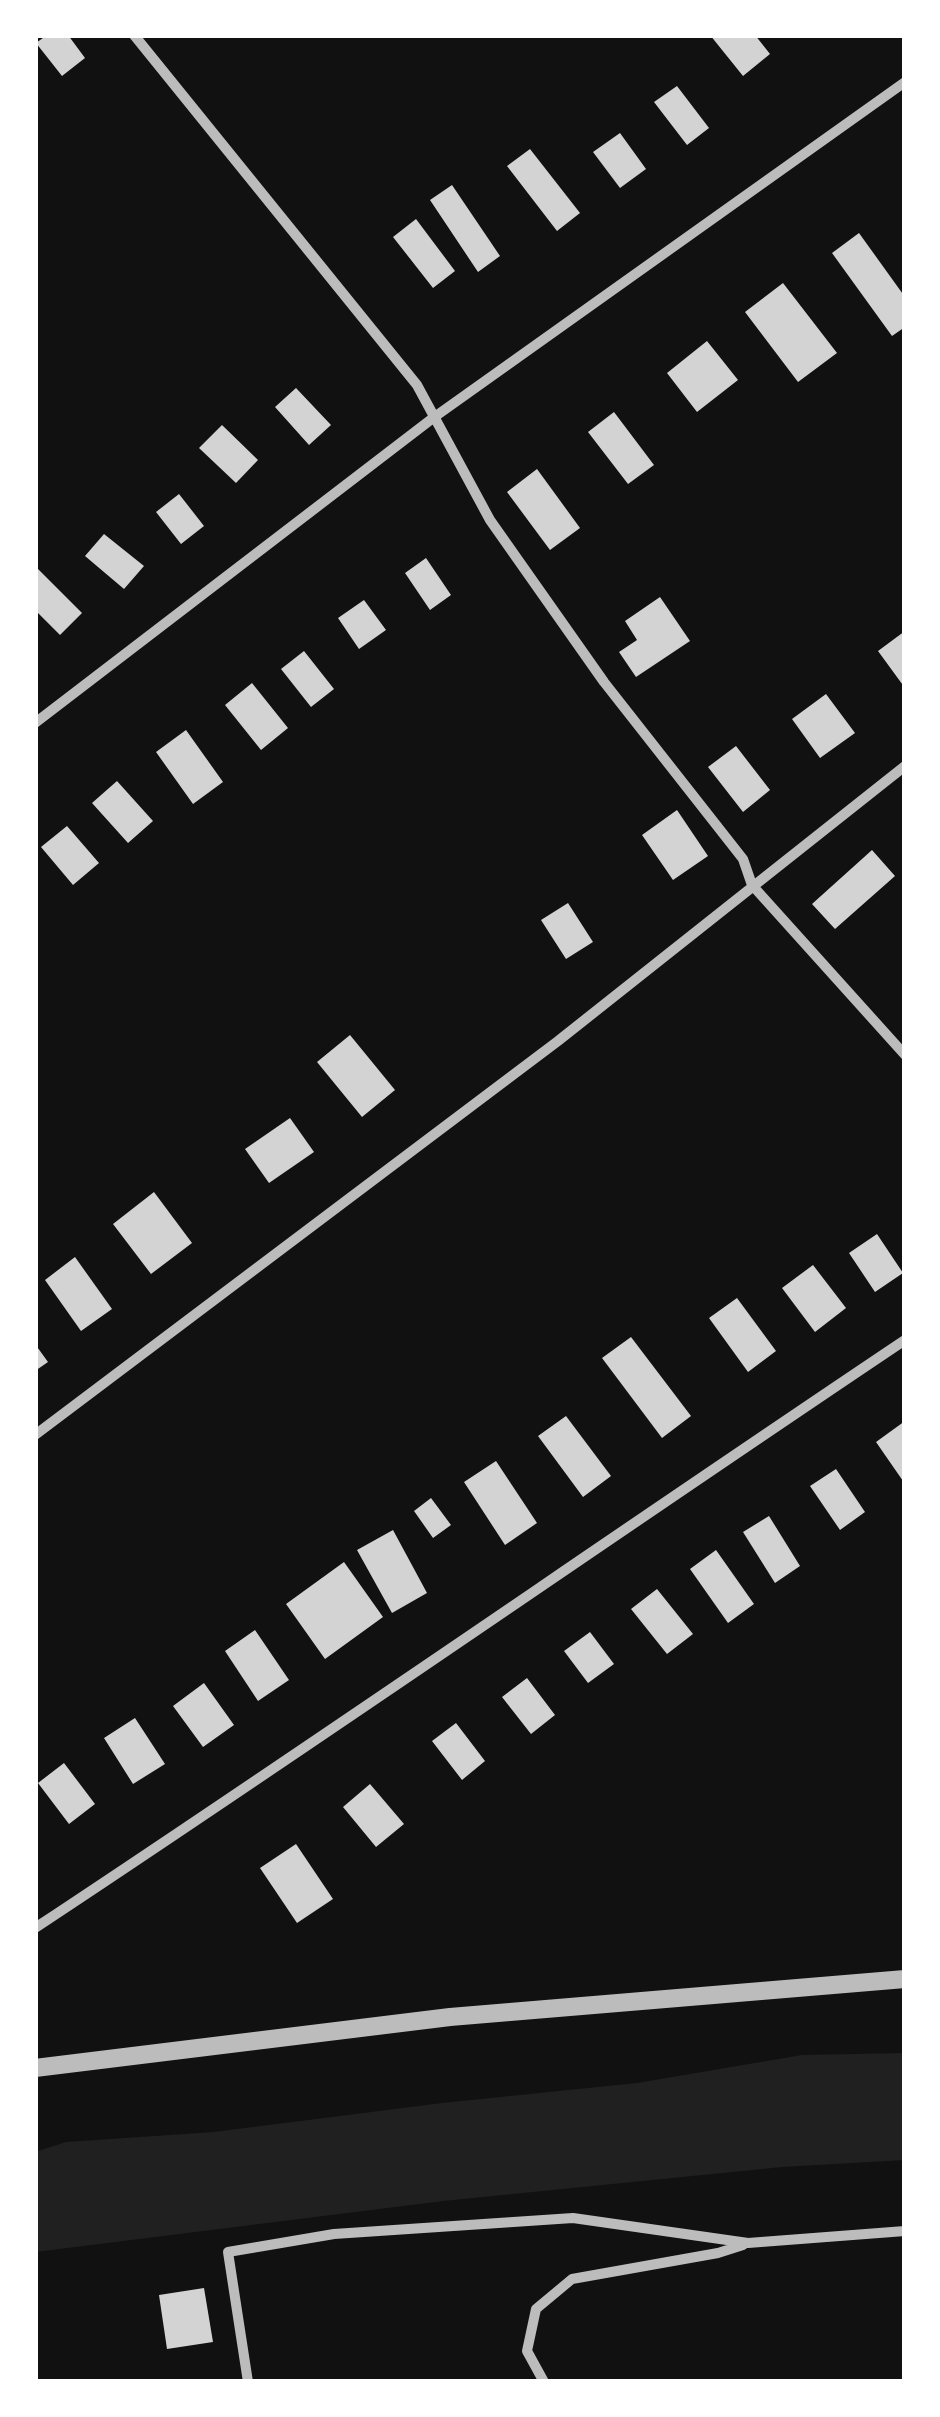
<!DOCTYPE html>
<html>
<head>
<meta charset="utf-8">
<style>
  body { margin:0 }
  #map { position:relative; width:940px; height:2417px; overflow:hidden; background:#111; font-family:"Source Sans 3",sans-serif }
  canvas { display:block }
  .frame { position:absolute; inset:0; border:38px solid #fff; pointer-events:none }
</style>
</head>
<body>
<div id="map">
<canvas width="940" height="2417"></canvas>
<div class="frame"></div>
</div>
<script>
const ctx = document.querySelector('canvas').getContext('2d');
ctx.lineJoin = 'round';
function fill(path, color) {
  ctx.fillStyle = color;
  ctx.fill(path, 'evenodd');
}
function strokePath(path, color, width, dash) {
  ctx.strokeStyle = color;
  ctx.lineWidth = width;
  ctx.lineCap = dash ? 'butt' : 'round';
  ctx.setLineDash(dash || []);
  ctx.stroke(path);
}
fill(new Path2D(`
  M905,2053V2160L782,2167L443,2201L35,2252V2152L66,2142L214,2132L442,2103L637,2083L802,2055Z`), '#202020');
fill(new Path2D(`
  M47,35H68L85,58L62,76L36,43Z
  M710,35H755L770,54L743,76Z
  M677,86L709,128L687,145L654,102Z
  M620,133L646,169L620,188L593,152Z
  M530,149L580,213L557,231L507,166Z
  M452,185L500,256L478,272L430,200Z
  M416,219L455,271L433,288L393,237Z
  M859,233L905,297V327L892,336L832,253Z
  M783,283L837,353L798,382L745,312Z
  M707,341L738,380L697,412L667,373Z
  M296,388L331,425L309,445L275,407Z
  M614,412L654,465L628,484L588,432Z
  M222,425L258,460L236,483L199,448Z
  M537,469L580,528L550,550L507,492Z
  M179,494L204,526L181,544L156,512Z
  M104,534L144,566L124,589L85,556Z
  M426,558L451,595L430,610L405,573Z
  M35,566L82,613L60,635L35,610Z
  M660,597L690,641L636,677L619,652L637,640L625,621Z
  M364,600L386,630L359,649L338,618Z
  M905,631V688L878,651Z
  M304,651L334,689L311,707L281,669Z
  M252,683L288,728L261,750L225,705Z
  M826,694L855,733L820,758L792,719Z
  M186,730L223,782L193,804L156,752Z
  M736,746L770,790L743,812L708,767Z
  M117,781L153,821L128,843L92,803Z
  M677,810L708,856L673,880L642,835Z
  M67,826L99,863L73,885L41,847Z
  M872,850L895,876L835,929L812,904Z
  M568,903L593,942L566,959L541,920Z
  M350,1035L395,1090L362,1117L317,1062Z
  M290,1118L314,1152L269,1183L245,1149Z
  M154,1192L192,1243L151,1274L113,1224Z
  M877,1234L903,1273L875,1292L849,1253Z
  M75,1257L112,1309L81,1331L45,1280Z
  M813,1265L846,1308L815,1332L782,1288Z
  M737,1298L776,1351L748,1372L709,1318Z
  M631,1337L691,1416L662,1438L602,1358Z
  M35,1344L48,1362L35,1371Z
  M566,1416L611,1476L583,1497L538,1436Z
  M905,1421V1479L903,1481L876,1442Z
  M496,1461L537,1523L505,1545L464,1482Z
  M836,1469L865,1512L840,1530L810,1486Z
  M431,1498L451,1525L433,1538L414,1511Z
  M769,1516L800,1566L775,1583L743,1532Z
  M393,1530L427,1593L392,1613L357,1550Z
  M716,1550L754,1604L728,1623L690,1569Z
  M344,1562L383,1617L325,1659L286,1604Z
  M657,1589L693,1634L667,1654L631,1609Z
  M255,1630L289,1680L258,1701L225,1651Z
  M590,1632L614,1664L588,1683L564,1651Z
  M527,1678L555,1715L531,1734L502,1697Z
  M204,1683L234,1725L203,1747L173,1706Z
  M135,1718L165,1764L133,1784L104,1738Z
  M456,1723L485,1761L462,1780L432,1741Z
  M64,1763L95,1804L69,1824L38,1783Z
  M370,1784L404,1824L376,1847L343,1807Z
  M296,1844L333,1899L297,1923L260,1868Z
  M204,2288L213,2342L167,2349L159,2295Z`), '#d3d3d3');
strokePath(new Path2D(`
  M134,35L417,385L490,520L604,682L743,859L752,885L905,1055
  M35,723L433,418L905,82
  M35,1435L558,1041L905,766
  M35,1928C327,1735 614,1535 905,1340
  M248,2382L228,2252L334,2234L573,2218L748,2243L905,2231
  M544,2382L527,2351L536,2309L572,2279L718,2253L743,2245`), '#bcbcbc', 10);
strokePath(new Path2D(`
  M35,2068L450,2017L905,1979`), '#bcbcbc', 18);
</script>
</body>
</html>
